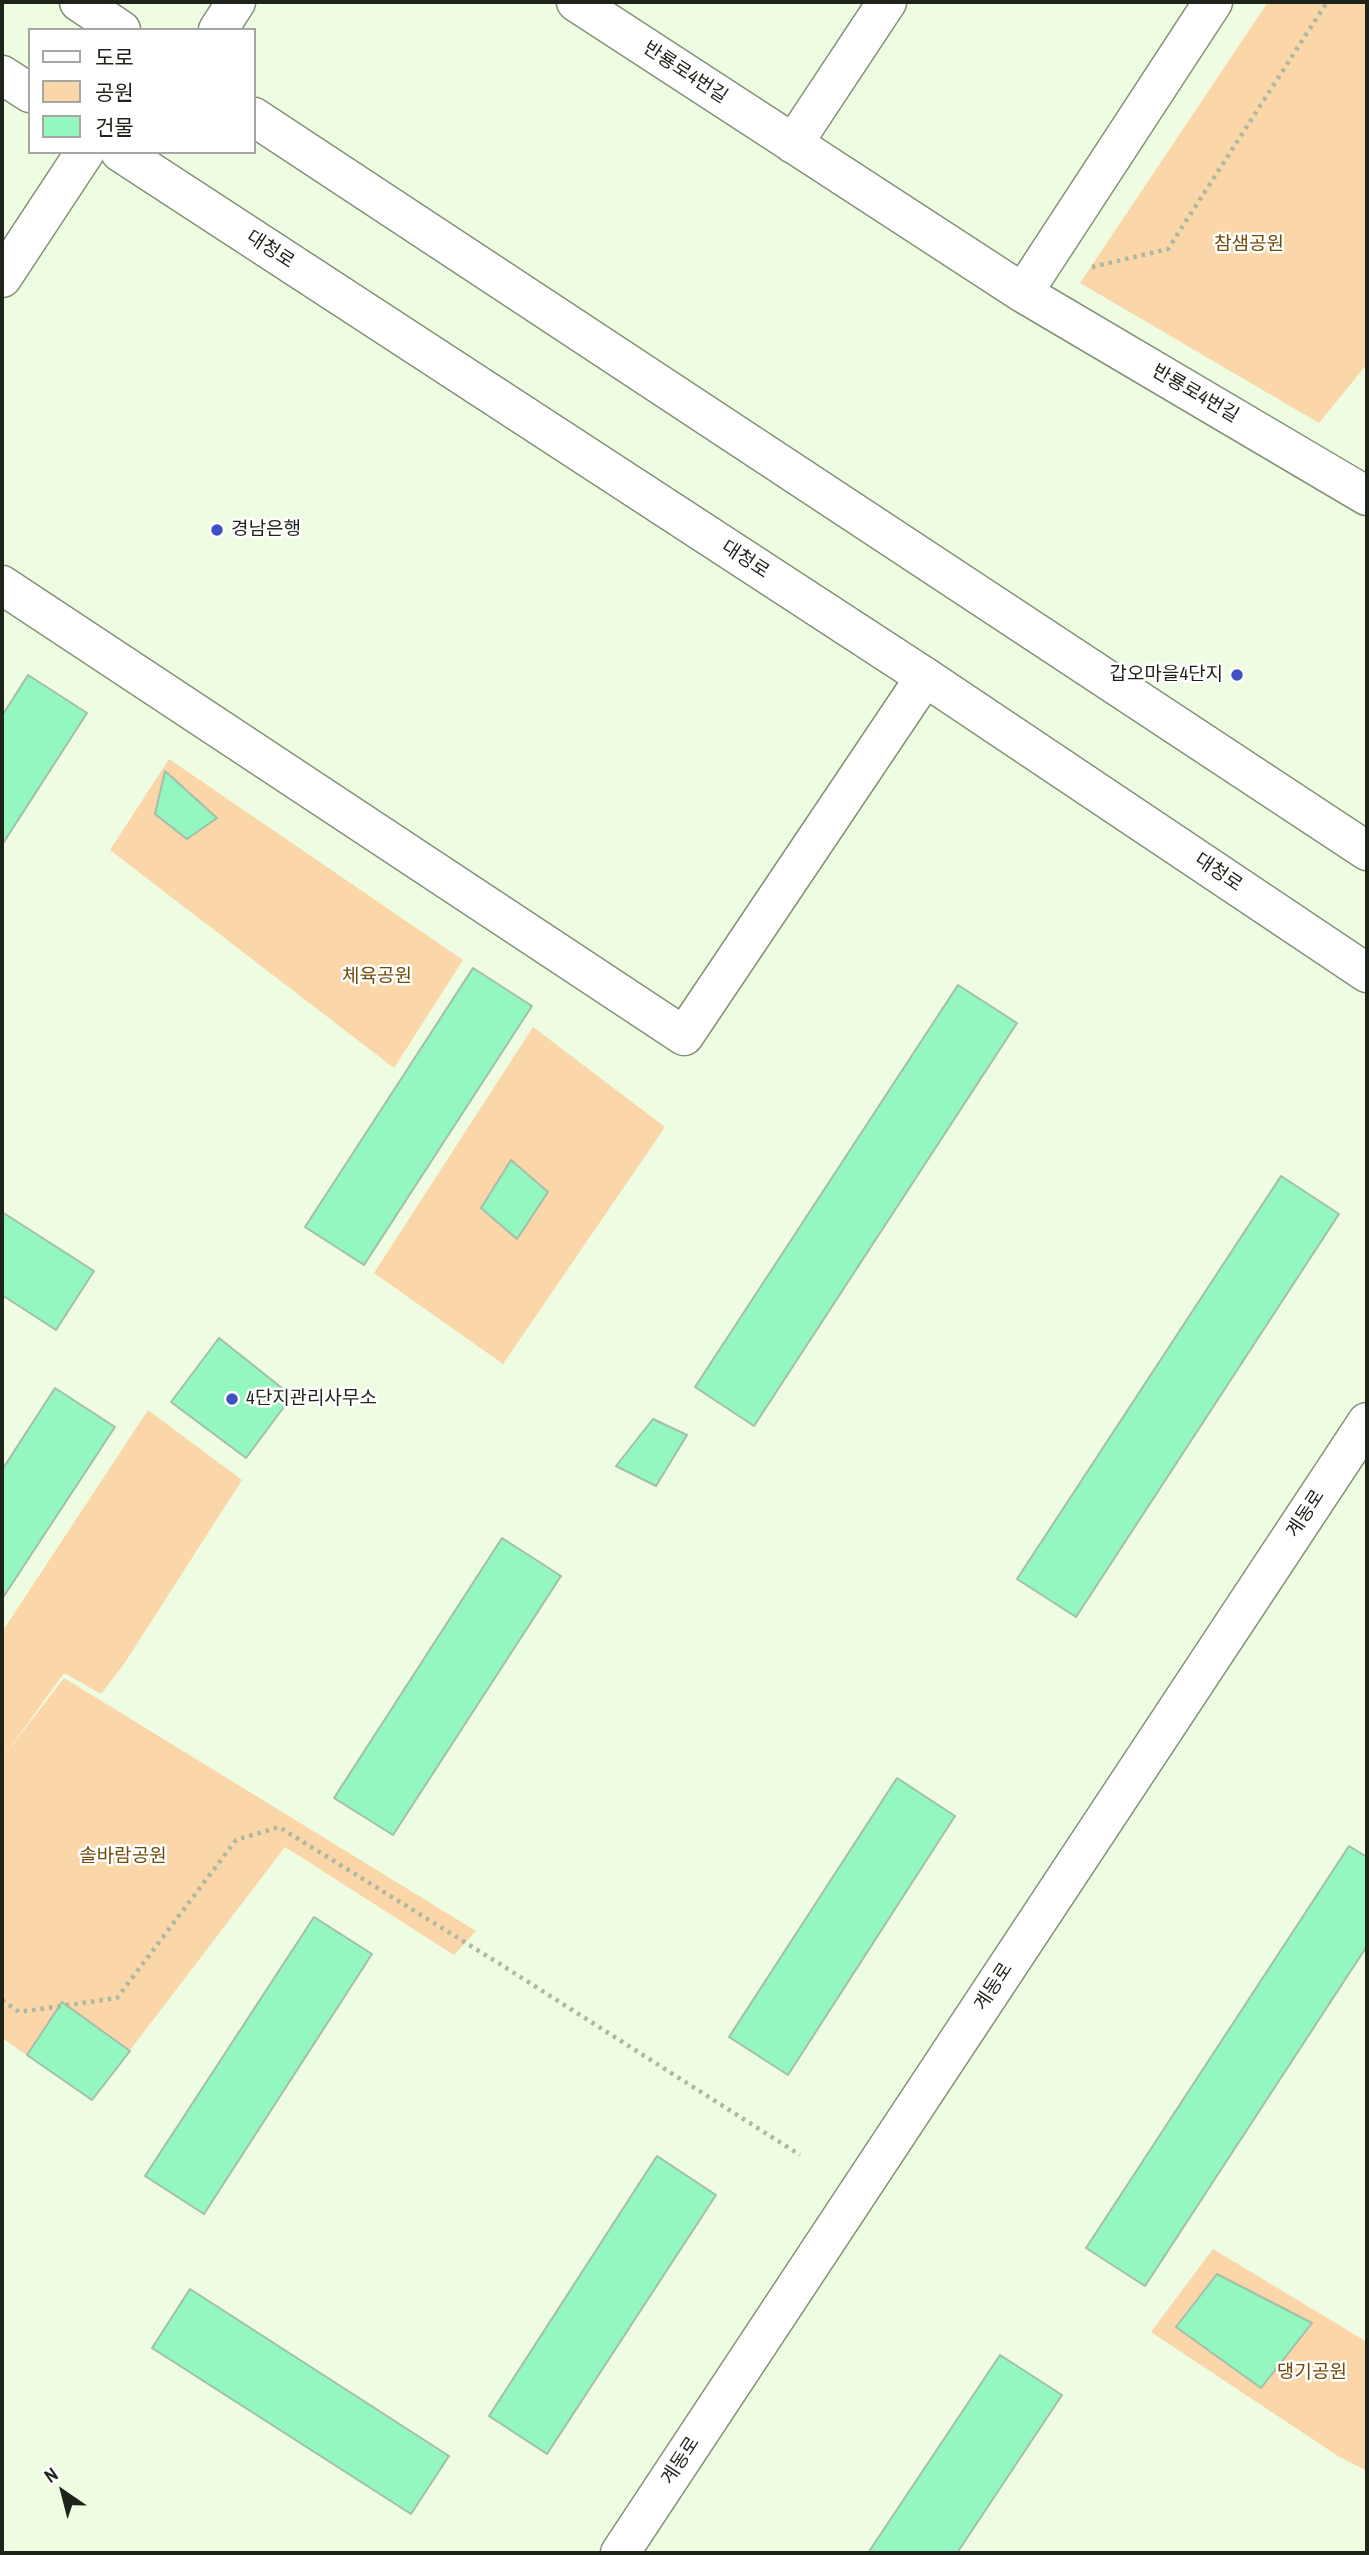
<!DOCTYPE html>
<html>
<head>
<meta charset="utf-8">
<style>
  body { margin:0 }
  #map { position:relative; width:1369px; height:2555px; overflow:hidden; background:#eefce1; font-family:"Archivo Narrow","Noto Sans KR",sans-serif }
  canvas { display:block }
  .frame { position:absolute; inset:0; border:4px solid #1f241a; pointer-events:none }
  .legend { position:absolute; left:28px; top:28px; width:228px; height:126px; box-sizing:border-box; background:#fff; border:2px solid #a5a7a3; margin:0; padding:9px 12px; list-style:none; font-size:21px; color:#1f241a }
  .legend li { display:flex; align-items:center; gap:14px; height:35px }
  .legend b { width:35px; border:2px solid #a5a7a3 }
  .north { position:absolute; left:28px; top:2457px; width:70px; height:70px; -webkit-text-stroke:5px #fff; paint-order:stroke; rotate:325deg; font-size:19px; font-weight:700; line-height:28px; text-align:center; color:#1f241a }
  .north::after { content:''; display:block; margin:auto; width:24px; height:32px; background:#1f241a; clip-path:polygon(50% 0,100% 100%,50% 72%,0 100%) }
</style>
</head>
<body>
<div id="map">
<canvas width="1369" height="2555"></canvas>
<div class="frame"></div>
<ul class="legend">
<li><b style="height:9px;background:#fff"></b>도로</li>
<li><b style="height:19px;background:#fad6a9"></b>공원</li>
<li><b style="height:19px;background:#94f7bf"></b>건물</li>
</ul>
<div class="north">N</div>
</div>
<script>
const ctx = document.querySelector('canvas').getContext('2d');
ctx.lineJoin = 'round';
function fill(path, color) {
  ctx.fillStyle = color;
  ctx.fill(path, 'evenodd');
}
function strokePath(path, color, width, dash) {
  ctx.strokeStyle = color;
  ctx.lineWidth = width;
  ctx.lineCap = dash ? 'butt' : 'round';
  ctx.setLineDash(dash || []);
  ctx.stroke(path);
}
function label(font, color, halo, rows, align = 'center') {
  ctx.font = font + ' "Archivo Narrow","Noto Sans KR",sans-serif';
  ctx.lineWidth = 5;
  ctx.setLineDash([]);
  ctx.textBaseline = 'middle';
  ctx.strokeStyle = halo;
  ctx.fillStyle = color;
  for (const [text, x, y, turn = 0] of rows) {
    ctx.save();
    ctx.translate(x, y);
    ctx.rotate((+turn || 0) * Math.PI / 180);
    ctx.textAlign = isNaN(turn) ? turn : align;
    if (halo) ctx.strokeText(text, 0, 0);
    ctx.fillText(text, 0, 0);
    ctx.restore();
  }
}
fill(new Path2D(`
  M1268,2H1367V364L1319,423L1080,283Z
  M169,759L463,960L394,1068L110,850Z
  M533,1027L665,1127L503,1364L374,1273Z
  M148,1410L242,1480L124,1664L101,1694L64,1673L4,1756L64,1678L476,1931L454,1955L285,1847L92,2100L2,2038V1632Z
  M1213,2249L1367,2342V2471L1338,2456L1151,2332Z`), '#fad6a9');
const building = new Path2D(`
  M28,675L87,713L2,845V716Z
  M165,771L217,818L187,839L155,814Z
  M473,968L532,1006L364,1265L305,1227Z
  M958,985L1017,1023L754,1426L695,1387Z
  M511,1160L548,1192L517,1239L481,1208Z
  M1281,1176L1339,1214L1076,1617L1017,1579Z
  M2,1212L94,1271L56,1330L2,1295Z
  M219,1338L292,1396L246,1458L171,1402Z
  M55,1388L115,1427L2,1599V1470Z
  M653,1419L687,1435L656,1486L616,1466Z
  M502,1538L561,1576L393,1835L334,1798Z
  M897,1778L955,1816L788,2075L729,2037Z
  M1349,1846L1367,1857V1946L1145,2286L1086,2248Z
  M314,1917L372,1954L204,2214L145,2176Z
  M62,2002L130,2051L92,2100L27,2055Z
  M657,2156L716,2195L547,2454L489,2416Z
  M1217,2274L1312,2323L1261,2388L1176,2327Z
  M190,2289L449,2456L411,2514L152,2348Z
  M1000,2355L1062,2395L957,2553H868Z`);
fill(building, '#94f7bf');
strokePath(building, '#a2bead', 2);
const street = new Path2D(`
  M576,2L1023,293L1367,496
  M793,144L887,2
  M2,278L85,152
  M1023,293L1213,2
  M2,585L684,1036L925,677
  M620,2553L1367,1422`);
const secondary = new Path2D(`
  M79,2L121,30
  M218,30L236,2
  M2,75L30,93
  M254,117L1367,851
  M120,152L925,677L1367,973`);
strokePath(street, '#849178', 41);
strokePath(secondary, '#849178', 41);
strokePath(new Path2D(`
  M1092,267L1168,249L1327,2
  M2,2000L19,2012L117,1998L236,1840L279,1827L500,1964L800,2155`), '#adb8a2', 4.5, [3.5, 5]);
strokePath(street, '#fff', 38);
strokePath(secondary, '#fff', 38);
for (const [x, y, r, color] of [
  [217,530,7,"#4051c4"],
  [1237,675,7,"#4051c4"],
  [232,1399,7,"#4051c4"]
]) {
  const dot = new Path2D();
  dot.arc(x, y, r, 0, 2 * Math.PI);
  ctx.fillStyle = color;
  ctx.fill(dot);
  strokePath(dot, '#fff', 2.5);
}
label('19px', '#1f241a', '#fff', [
  ["반룡로4번길",685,73,33],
  ["대청로",270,250,33],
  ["반룡로4번길",1195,394,30],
  ["대청로",745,560,33],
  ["대청로",1218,873,34],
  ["계동로",1306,1514,-57],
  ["계동로",994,1987,-57],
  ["계동로",681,2461,-57]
]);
label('19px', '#734b08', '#fff', [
  ["참샘공원",1249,245],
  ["체육공원",377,977],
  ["솔바람공원",123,1857],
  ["댕기공원",1312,2373]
]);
label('19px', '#1f241a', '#fff', [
  ["경남은행",231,530],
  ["갑오마을4단지",1223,675,"right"],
  ["4단지관리사무소",246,1399]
], 'left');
</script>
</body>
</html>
